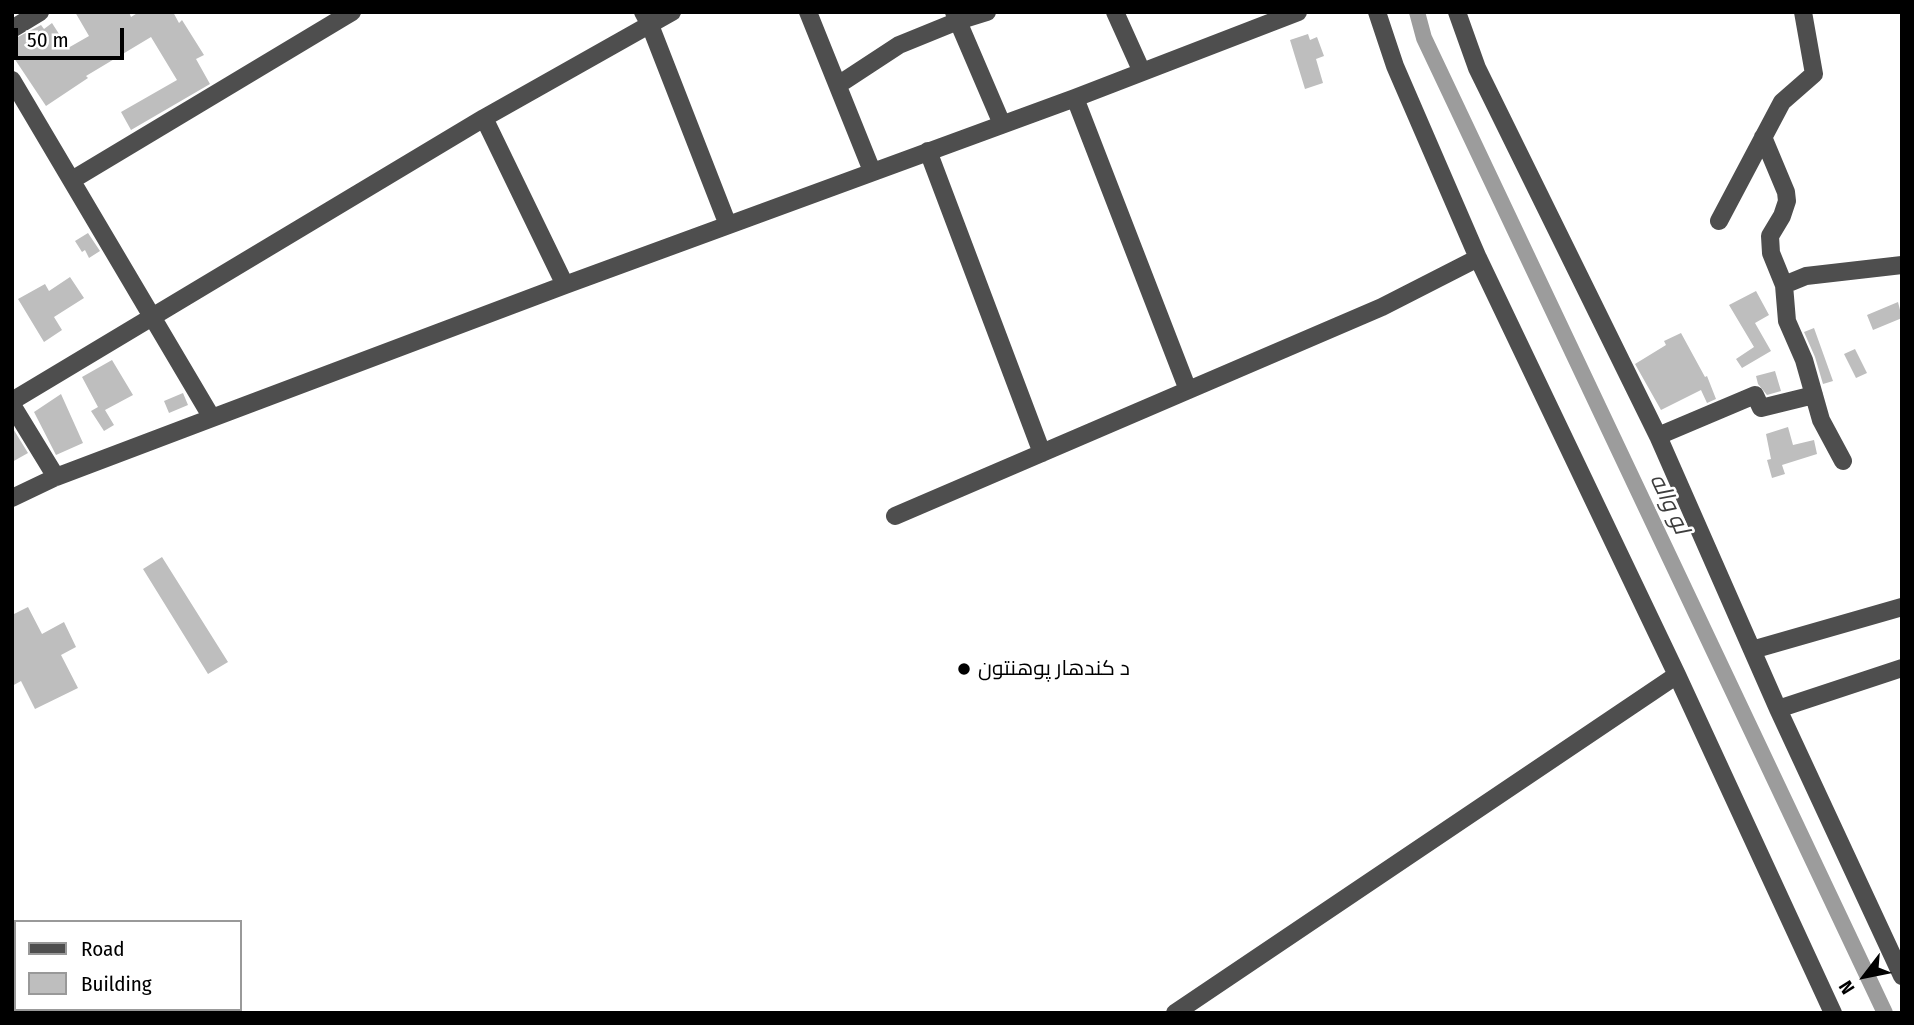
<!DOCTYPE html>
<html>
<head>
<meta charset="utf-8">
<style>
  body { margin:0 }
  #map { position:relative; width:1914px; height:1025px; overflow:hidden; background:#fff; font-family:"Fira Sans Condensed",sans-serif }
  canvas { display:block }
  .frame { position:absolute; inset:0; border:14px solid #000; pointer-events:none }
  .legend { position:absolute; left:14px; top:920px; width:228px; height:91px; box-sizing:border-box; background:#fff; border:2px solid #999; margin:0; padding:9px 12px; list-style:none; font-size:21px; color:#000 }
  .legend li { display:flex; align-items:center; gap:14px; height:35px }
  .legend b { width:35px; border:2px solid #999 }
  .north { position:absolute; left:1830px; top:941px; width:70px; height:70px; -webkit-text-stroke:5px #fff; paint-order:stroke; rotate:238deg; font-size:19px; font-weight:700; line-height:28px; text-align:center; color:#000 }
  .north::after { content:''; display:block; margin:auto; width:24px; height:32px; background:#000; clip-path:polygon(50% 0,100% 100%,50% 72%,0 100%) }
  .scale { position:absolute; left:14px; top:28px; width:110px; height:32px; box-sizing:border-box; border:4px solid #000; border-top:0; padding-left:9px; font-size:21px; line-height:24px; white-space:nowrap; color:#000; -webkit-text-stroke:5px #fff; paint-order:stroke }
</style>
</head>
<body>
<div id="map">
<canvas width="1914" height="1025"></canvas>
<div class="frame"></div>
<ul class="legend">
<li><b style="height:9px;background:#4e4e4e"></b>Road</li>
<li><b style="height:19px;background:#bebebe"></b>Building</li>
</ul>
<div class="north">N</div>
<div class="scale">50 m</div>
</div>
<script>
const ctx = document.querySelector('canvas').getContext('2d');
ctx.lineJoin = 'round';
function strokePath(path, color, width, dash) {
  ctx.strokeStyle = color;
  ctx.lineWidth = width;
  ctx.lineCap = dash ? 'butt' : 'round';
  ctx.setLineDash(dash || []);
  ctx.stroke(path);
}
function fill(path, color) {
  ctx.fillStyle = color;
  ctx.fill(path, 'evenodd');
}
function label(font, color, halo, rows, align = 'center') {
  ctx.font = font + ' "Fira Sans Condensed",Cairo,sans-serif';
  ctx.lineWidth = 5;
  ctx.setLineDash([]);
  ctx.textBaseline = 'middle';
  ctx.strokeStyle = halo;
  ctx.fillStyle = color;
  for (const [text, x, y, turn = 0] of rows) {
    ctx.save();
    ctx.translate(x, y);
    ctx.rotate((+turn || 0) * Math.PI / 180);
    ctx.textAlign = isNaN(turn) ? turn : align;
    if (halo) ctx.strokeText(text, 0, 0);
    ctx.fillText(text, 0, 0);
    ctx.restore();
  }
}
strokePath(new Path2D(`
  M1417,12L1424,38L1885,1013`), '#9c9c9c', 16);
fill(new Path2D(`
  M75,12H129L131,17L139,12H173L179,23L182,20L204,55L196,59L210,84L131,130L121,112L177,80L151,37L86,76L88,78L46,106L12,55V40L41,25L44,29L52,23L68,48L89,36Z
  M1308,34L1310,40L1317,37L1324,56L1316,59L1323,83L1305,89L1290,40Z
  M88,233L100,251L89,258L85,250L82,252L75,241Z
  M70,277L84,298L54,317L62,330L44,342L18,299L45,284L49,291Z
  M1756,291L1769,315L1755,323L1771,351L1742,368L1736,359L1754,347L1729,305Z
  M1898,302L1902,318L1873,330L1867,315Z
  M1814,328L1833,381L1823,384L1815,357L1804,332Z
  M1681,333L1705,377L1707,376L1716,399L1707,403L1701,390L1661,410L1635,364L1666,345L1664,341Z
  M1855,349L1867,373L1856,378L1844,354Z
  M112,360L133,395L105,410L114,425L104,431L91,411L98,407L82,377Z
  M1775,371L1781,391L1767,395L1758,384L1756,376Z
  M183,393L188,405L169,413L164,401Z
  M61,394L83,443L56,455L34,412Z
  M12,427L28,453L12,462Z
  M1788,427L1793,445L1814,440L1817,454L1782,465L1785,474L1772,478L1767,460L1771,459L1766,434Z
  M162,557L228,662L208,674L143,569Z
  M28,607L42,634L64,622L76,647L61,655L78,688L35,709L21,681L12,686V615Z`), '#bebebe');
strokePath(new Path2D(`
  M643,12L650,25L728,225
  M808,12L872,171
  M954,12L1002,124
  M1115,12L1142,72
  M1377,12L1395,66L1478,258L1677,675L1833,1013
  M1457,12L1477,68L1658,436L1778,709L1902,976
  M12,29L40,12
  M12,80L212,418
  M838,85L899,45L958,21L987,12
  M1075,98L1188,390
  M484,118L565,285
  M1763,137L1786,192L1787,201L1782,216L1770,236L1771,253L1784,285L1787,321L1804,360L1821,420L1843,461
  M928,151L1042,453
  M72,180L352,12
  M1719,221L1782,102L1814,74L1803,12
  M1784,285L1806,276L1902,265
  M12,401L484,118L672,12
  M12,405L56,477
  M1658,436L1755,395L1761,408L1814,395
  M12,498L56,477L212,418L565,285L1075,98L1298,12
  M895,516L1382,307L1478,258
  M1752,650L1902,607
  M1778,709L1902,668
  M1175,1013L1677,675`), '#4e4e4e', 18);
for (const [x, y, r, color] of [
  [964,669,7,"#000"]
]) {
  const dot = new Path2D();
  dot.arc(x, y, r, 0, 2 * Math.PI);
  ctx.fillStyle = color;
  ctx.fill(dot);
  strokePath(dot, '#fff', 2.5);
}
label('21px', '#000', '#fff', [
  ["د کندهار پوهنتون",978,669]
], 'left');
label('italic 23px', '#3d3d3d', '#fff', [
  ["لو واله",1669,504,65]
]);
</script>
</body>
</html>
